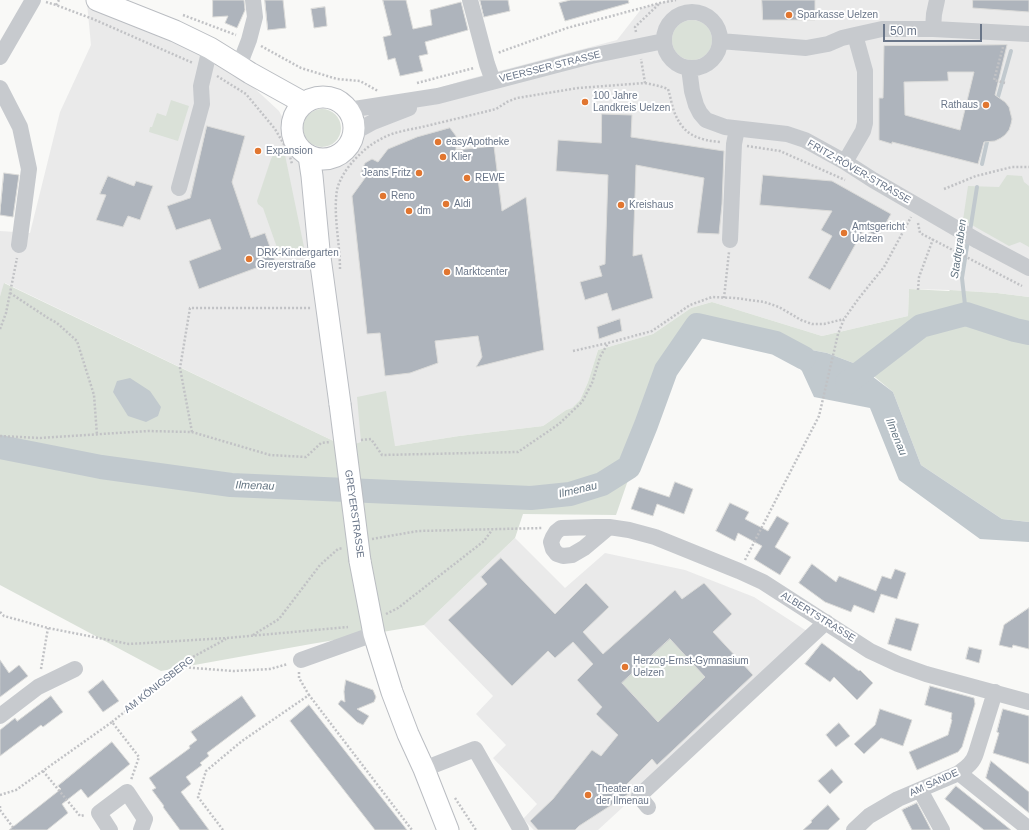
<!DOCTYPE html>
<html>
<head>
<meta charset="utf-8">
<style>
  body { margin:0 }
  #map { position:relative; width:1029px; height:830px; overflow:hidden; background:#f9f9f7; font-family:Helvetica,sans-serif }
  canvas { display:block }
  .scale { position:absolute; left:883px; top:24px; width:99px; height:18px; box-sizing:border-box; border:2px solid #697588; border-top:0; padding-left:5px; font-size:12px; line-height:14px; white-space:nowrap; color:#697588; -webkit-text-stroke:3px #fff; paint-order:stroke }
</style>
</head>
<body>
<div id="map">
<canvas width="1029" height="830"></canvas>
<div class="scale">50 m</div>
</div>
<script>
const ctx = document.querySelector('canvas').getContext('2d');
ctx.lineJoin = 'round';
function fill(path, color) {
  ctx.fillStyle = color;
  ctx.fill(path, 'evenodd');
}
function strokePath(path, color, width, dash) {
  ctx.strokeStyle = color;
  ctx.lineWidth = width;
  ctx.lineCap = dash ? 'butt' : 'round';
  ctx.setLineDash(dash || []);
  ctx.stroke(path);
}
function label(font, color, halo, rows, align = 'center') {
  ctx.font = font + ' Helvetica,sans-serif';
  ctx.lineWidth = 4;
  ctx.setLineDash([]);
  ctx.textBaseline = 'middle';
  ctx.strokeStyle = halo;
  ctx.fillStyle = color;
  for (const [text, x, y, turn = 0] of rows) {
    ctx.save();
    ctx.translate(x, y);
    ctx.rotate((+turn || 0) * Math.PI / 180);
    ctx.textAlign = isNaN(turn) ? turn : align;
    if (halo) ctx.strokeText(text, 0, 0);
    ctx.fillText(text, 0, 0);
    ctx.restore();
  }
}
fill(new Path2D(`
  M670,0H1029V297L997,293L950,290L909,289L908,316L822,336L712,302L691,308L653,334L598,350L588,382L580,400L572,408L566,410L543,426L459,436L395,446L346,447L5,283L0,296V231L30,233L60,112L91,45L87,3L160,37L213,58L251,85L279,111L287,126L288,137L292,147L298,154L307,160L317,162L329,163L340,158L349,152L355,142L358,130L356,118L354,114L465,80L617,40L642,8Z
  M515,538L565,588L605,553L685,570L754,597L816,637L709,728L598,830H534L523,819L537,804L493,758L506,745L476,714L493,696L424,625Z`), '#eaeaea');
fill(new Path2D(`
  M672 40a20 20 0 1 1 40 0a20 20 0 1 1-40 0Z
  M171,100L189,106L178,141L149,132L150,127H152L157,113L166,116Z
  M303 128a19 19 0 1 1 38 0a19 19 0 1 1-38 0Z
  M278,146L285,155L304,247L280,256L263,208L258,204L257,201L271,159Z
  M1007,175L1022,176L1024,182L1029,186V247L1020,242L1009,246L963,220L968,186L999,187Z
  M4,283L346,447L361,442L357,397L386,391L395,446L459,436L543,426L566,410L572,408L580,400L588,382L598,350L653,334L691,308L712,302L822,336L908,316L909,289L949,291L950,290L997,293L1029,297V522L1002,519L921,465L893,392L865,369L856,364L827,353L776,343L697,325L666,370L616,515L523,514L515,538L424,625L311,644L161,671L0,585V296Z
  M670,639L705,677L658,722L622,683Z`), '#dae1d8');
fill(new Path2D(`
  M776,343L827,353L856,364L893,392L921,465L1002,519L1029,522V542L980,539L899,480L870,408L814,397L802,371Z
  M130,378L150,391L161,407L158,416L146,422L128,416L113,392L117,381Z`), '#c1c9ce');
strokePath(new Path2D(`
  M998,97L1011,51
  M982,164L987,142
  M970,231L977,187
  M966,314L962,278L968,240`), '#c1c9ce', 4);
strokePath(new Path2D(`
  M847,383L921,326L966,314L1015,330L1029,333
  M0,447L101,467L231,485L531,498L570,494L602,484L629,467L646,425L666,370L697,325L776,343L804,358`), '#c1c9ce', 24);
const building = new Path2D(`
  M213,0H244L245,10L237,28L225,23L228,16L213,17Z
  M265,0H283L286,28L268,30Z
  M383,0H406L413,29L432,25L430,10L461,2L468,30L425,42L428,54L419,56L423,71L400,76L395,58L388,60L383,37L391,35Z
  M480,0H508L510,11L484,17Z
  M571,0H628L629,3L565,21L559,3Z
  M762,0H815V20H763Z
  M973,0H1029V12L973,8Z
  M325,7L327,26L314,28L311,9Z
  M1007,45L995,95L1005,102L1009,107L1012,119L1011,124L1009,130L1005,135L1001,138L995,141L984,142L978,164L892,142V144L879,140V98H883L884,46ZM948,72H974L960,130L905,115L904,82L948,81Z
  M602,114L632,115L631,137L724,151L722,204L719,234L697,233L704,178L636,165L633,256L642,254L653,298L612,311L607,293L585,300L580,282L602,276L599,266L605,264L608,175L556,171L558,140L601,143Z
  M207,126L245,136L232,182L251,238L265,233L275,261L199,289L189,261L221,249L210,219L176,230L167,206L190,198Z
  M450,128L456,136V150L494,146L502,211L526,197L544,350L476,367L482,357L478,336L435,341L438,363L410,373L385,376L380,333L367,334L352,196L365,178L361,172L365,163L372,159L378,162L388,149L417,137Z
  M4,173L19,175L13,217L0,215Z
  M763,175L832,181L891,214L878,237L864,229L830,290L808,278L832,236L821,230L832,211L760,205Z
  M108,176L134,186L136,181L153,186L140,220L128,216L123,227L96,220L106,195L100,194Z
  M620,319L622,331L599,339L597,327Z
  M675,482L693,489L684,514L657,504L653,516L631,509L639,487L669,497Z
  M730,503L749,512L745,519L768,531L777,516L789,523L775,547L791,557L780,575L754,559L762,546L738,533L735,541L716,531Z
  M501,558L555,614L586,583L609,607L583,632L603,654L675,590L682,599L704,583L732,614L713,632L753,675L657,765L652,759L627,784L631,792L630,793L579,826L575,830H538L530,821L553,799L592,750L601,756L618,735L596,714L602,707L577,680L593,664L573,642L555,658L548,651L512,686L448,620L487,584L481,577ZM670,639L705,677L658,722L622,683Z
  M812,564L836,582L839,576L876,591L882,576L891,579L895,569L906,573L897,599L881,594L874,613L854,605L851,612L825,602L799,583Z
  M1029,608V649L1013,645L1012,648L999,645L1004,625Z
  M896,618L919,624L911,651L888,644Z
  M822,643L859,671L860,670L873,683L857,700L834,677L830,682L805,664Z
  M969,647L982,650L979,663L966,659Z
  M0,660L9,673L19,665L28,676L0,697Z
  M103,680L119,701L103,712L88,692Z
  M346,680L373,690L376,697L374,702L357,709L369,716L363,725L357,722L338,704L341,700L345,702L344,692Z
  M930,686L974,698L975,704L962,747L958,752L917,770L909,752L948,735L952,720L951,719L952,713L925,705Z
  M51,696L63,712L43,727L41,725L0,756V730L15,718L17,721Z
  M242,696L256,716L207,753L209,756L200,763L202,765L186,777L191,784L181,792L209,830H180L163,807L164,806L152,790L156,788L149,778L190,748L189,746L197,740L191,732Z
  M309,705L407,830H375L290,721Z
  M880,709L912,720L903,746L881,738L864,754L854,744L875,725Z
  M1003,709L1029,716V764L993,753L999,733L997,732Z
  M839,723L850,736L836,747L826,735Z
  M112,742L130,764L88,798L81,789L62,804L68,813L47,830H9L61,789L58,786Z
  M991,761L1029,792V813L986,778Z
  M832,769L843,782L830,794L818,781Z
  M956,786L1011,830H984L945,799Z
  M917,803L927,822L931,830H912L902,810Z
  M828,805L840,819L828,830H803L812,822L811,821Z`);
fill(building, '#aeb4bc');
strokePath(building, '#dbdbd9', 1);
const major = new Path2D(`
  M97,0L175,31L210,48L239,66L250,73L304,103
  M292 128a31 31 0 1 1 62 0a31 31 0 1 1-62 0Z
  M309,156L312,176L319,250L340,404
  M360,561L374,634L392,692L408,734L424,769L448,830`);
strokePath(major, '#babdc2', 23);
strokePath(new Path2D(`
  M46,2L56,5L93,19L193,63
  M56,5L59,0
  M183,15L236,35
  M636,32L635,27L660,3
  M261,46L301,68L337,79L360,81L378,91
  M1003,47L994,80L1005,83
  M499,53L500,52L567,28L660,3L676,0
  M217,76L246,94L275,129L289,153L292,164
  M417,83L474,68
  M645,83L659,86L668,89C671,98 672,108 676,116C685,136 700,140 720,142
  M747,146L780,151L845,180
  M944,189L976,176L1012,167H1029
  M918,223L920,233L1022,286
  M340,269C340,243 333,215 337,190C341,171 362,149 379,140C392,132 408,130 422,127C447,121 472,115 496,109L507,102L517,98L578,88L645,83L641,59
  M918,290L919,277L933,239
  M10,293L48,318L57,323L77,341L94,395L97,435
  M724,298L729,252
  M0,329L6,313L17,258
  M573,351L608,343
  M192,432L180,368L190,308H312
  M0,436L40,438L148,431L192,432L270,455L306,457L321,443L330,442
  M361,440L371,439L382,455L518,452L559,424L582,402L592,383L600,357L608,343L652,331L690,305L712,297L735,298L764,302L779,307L801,320L812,324H824L844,319
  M372,539L418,531L543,528
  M745,560L819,416L838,334L844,319L859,298L884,267L911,217
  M0,612L4,616L48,628L129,644L227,638L348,627
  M386,614L398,608L484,541L492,530
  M253,635L279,619L320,565L338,549L343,548
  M181,667L233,671L270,669L288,664
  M41,669L48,628
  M299,672V678L309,695
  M112,722L191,658L226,639
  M43,771L80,816L85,815
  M0,795L16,790L112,722L139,757L131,780
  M455,798L476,830
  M0,806V810L15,830
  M223,830L198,797L206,771L242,741L309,695L412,830`), '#c1c2c5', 2.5, [2, 2]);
strokePath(new Path2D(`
  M470,0L487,64L493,81
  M664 40a28 28 0 1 1 56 0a28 28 0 1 1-56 0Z
  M933,29L934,14L937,0
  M720,41L806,48L828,44L842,38L855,35L882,29H933L1029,34
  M0,57L33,0
  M239,66L249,40L255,17L253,0
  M689,68L692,91L696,105L700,113L706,120L725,127L787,134L805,140L845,162L873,180L978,241L1029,268
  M0,88L20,127L29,169L19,245
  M348,110L438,96L591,56L664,41
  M353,133L373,122L409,108
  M845,162L863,131L865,123V71L855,35
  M179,188L202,104L201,86L210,48
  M730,240L734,144L737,129
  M609,527L584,548L572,555L563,556L557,554L553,549L551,542L553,537L556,532L561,528L596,527H609L629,530L655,537L739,571L763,582L870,651L898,664L926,674L1029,702
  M301,660L374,634
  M0,716L38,687L75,669
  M424,769L475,749L521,830
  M959,773L1029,829
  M920,790L942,830
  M648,807L639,796L826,622
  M110,830L99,813L127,792L145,819L141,830
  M854,830L869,816L898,799L959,773C967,767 973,763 976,753L995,692`), '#c7cace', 16);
strokePath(major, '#fff', 21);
const majorBridge = new Path2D(`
  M340,404L360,561`);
strokePath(majorBridge, '#babdc2', 23, []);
strokePath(majorBridge, '#fff', 21);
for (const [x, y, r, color] of [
  [789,15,4,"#e17630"],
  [585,102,4,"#e17630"],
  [986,105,4,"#e17630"],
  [438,142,4,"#e17630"],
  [258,151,4,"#e17630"],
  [443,157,4,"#e17630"],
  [419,173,4,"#e17630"],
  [467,178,4,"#e17630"],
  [383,196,4,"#e17630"],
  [446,204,4,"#e17630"],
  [621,205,4,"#e17630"],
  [409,211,4,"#e17630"],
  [844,233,4,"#e17630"],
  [249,259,4,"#e17630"],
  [447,272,4,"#e17630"],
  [625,667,4,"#e17630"],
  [588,795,4,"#e17630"]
]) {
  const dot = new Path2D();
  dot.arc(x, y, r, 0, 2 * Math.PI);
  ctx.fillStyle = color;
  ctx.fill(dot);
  strokePath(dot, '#fff', 1.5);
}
label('10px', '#697588', '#fff', [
  ["Sparkasse Uelzen",797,15],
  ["100 Jahre",593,96],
  ["Landkreis Uelzen",593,108],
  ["Rathaus",978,105,"right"],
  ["easyApotheke",446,142],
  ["Expansion",266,151],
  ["Klier",451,157],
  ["Jeans Fritz",411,173,"right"],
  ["REWE",475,178],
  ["Reno",391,196],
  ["Aldi",454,204],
  ["Kreishaus",629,205],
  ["dm",417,211],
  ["Amtsgericht",852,227],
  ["Uelzen",852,239],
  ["DRK-Kindergarten",257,253],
  ["Greyerstraße",257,265],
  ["Marktcenter",455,272],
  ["Herzog-Ernst-Gymnasium",633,661],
  ["Uelzen",633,673],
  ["Theater an",596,789],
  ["der Ilmenau",596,801]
], 'left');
label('10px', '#697588', '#fff', [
  ["VEERSSER STRASSE",550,67,-14],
  ["FRITZ-RÖVER-STRASSE",859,172,30],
  ["GREYERSTRASSE",354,514,82],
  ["ALBERTSTRASSE",818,617,32],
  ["AM KÖNIGSBERG",159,685,-38],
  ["AM SANDE",934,783,-24]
]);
label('italic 11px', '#657683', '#fff', [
  ["Stadtgraben",959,249,-82],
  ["Ilmenau",896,437,68],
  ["Ilmenau",255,486,2],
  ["Ilmenau",578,490,-13]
]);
</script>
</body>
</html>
